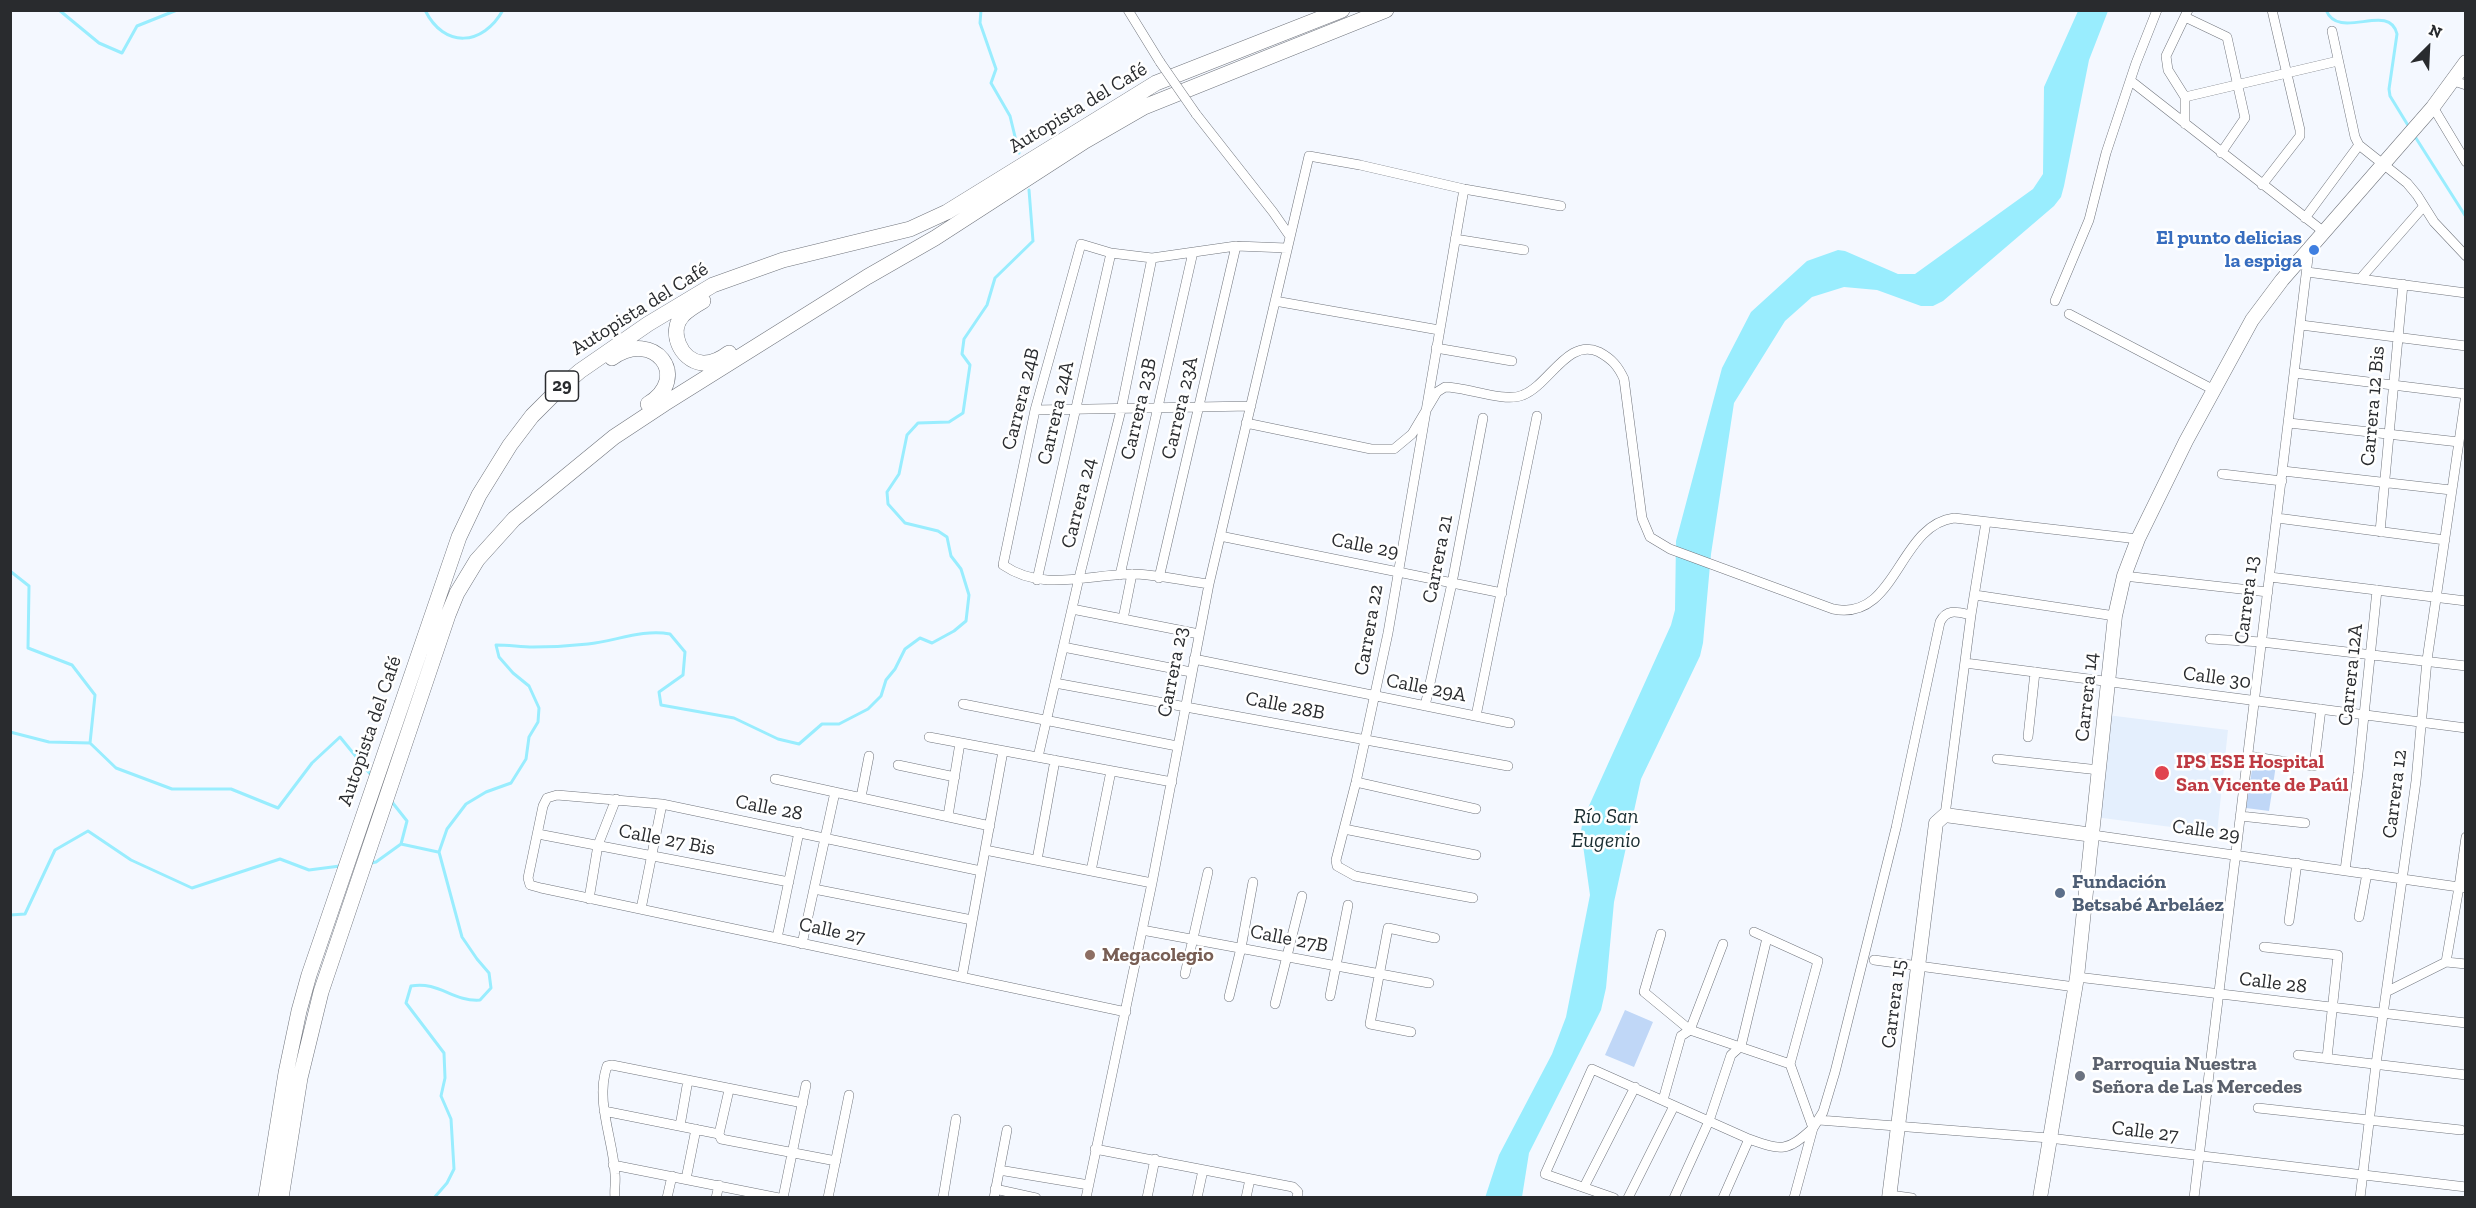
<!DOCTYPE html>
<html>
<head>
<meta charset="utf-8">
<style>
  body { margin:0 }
  #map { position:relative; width:2476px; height:1208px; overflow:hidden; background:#f4f8ff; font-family:"Zilla Slab",serif }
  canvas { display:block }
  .frame { position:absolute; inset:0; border:12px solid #292b2e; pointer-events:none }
  .north { position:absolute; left:2398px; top:18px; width:60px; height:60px; -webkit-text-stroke:4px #fff; paint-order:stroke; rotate:24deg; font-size:16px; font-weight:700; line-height:24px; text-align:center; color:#292b2e }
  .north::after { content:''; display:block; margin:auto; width:21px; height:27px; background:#292b2e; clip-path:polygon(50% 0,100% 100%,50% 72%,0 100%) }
</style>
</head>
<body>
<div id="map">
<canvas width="2476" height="1208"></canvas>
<div class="frame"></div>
<div class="north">N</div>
</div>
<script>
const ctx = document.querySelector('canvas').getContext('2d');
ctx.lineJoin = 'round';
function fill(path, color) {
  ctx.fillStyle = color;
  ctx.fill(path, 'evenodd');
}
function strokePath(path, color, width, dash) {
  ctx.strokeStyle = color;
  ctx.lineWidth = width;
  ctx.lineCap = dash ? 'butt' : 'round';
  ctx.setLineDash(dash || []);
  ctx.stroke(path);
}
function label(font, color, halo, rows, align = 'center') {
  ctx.font = font + ' "Zilla Slab",serif';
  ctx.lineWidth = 5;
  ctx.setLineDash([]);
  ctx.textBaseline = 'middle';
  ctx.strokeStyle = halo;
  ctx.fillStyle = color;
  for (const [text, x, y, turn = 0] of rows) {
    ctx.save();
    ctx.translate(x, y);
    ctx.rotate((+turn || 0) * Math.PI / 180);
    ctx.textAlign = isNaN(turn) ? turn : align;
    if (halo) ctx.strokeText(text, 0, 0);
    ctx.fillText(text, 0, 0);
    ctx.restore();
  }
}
fill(new Path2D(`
  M2107,715L2228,730L2217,833L2095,817Z`), '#e4effd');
fill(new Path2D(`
  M2253,763L2276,765L2269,811L2246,808Z
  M1625,1010L1653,1022L1634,1067L1605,1055Z`), '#c0d7f7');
fill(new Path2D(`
  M2078,11H2108L2089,60L2064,186L2061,197L2054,206L1943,301L1933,306H1921L1877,290L1844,287L1812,297L1785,321L1734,403L1711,554L1703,643L1700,656L1641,779L1614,902L1606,988L1601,1010L1529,1153L1522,1197L1485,1198L1499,1155L1552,1054L1566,1017L1590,895L1581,831L1583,819L1671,625L1675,610L1676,541L1722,368L1751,312L1807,261L1838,250L1845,251L1898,274H1915L2033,189L2043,174L2044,87Z`), '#99edfe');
strokePath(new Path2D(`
  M59,10L99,43L122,53L137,26L177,10
  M425,10C444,49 483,46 503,10
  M981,10L980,23L996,69L991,83L1010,116L1019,153
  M2326,10C2339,42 2389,1 2397,34L2389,89L2390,96L2409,127
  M2414,135L2466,217
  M10,571L29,586L28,648L72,665L95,695L90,743L116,768L172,789H231L278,808L312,763L340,737L371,775
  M10,732L49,742L90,743
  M392,802L407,821L401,844
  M371,863L376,862L401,844L438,852
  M10,915L25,914L55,850L88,831L131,860L192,888L280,859L309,870L340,866
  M434,1198L447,1183L454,1169L451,1119L441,1096L445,1078L444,1053L406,1003L411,986C439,981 453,1002 480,1000L491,988L489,973L477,959L462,937L439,852L447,829L466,804L486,792L511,783L526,759L529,737L538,722L539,708L529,686L513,673L499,657L496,645C509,645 521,647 533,647C551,647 570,646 588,644C616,641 642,629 670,634L685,652L683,675L659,692L661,705L734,718L778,739L799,744L822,724H839L868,709L881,696L886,680L895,669L905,649L920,638L932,643L954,631L966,621L969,595L961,569L951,556L947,537L938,531L905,523L888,504L887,492L899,474L907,435L918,423L949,422L963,413L970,365L962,354L964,339L987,305L995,278L1033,241L1029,190`), '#99edfe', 3);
const minor = new Path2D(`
  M1128,10L1160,62
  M2185,17L2227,37L2245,118L2221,153
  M2332,31L2355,137L2359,145L2407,183L2417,195L2434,222L2466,256
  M2131,81L2324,232
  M2454,81L2466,85
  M2185,97L2338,61
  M2433,107L2466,162
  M1196,114L1273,212L1289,235
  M2185,124V97L2168,70L2166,56L2188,10
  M2262,185L2300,136V130L2272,10
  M1464,189L1388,633L1356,782L1336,860L1337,866L1355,876L1473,898
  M2305,218L2359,145
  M1455,239L1524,250
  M2307,272L2466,293
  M2361,278L2424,206
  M1275,301L1439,330
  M2055,301L2089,220L2106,153L2136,63L2157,10
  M2069,314L2214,390
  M2301,325L2466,346
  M1436,348L1512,361
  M2295,373L2466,394
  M1035,410L1251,406
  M1246,423L1371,449H1394L1412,434L1437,392L1445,387C1467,387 1504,403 1523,395C1549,385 1568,337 1599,352C1612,359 1618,366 1624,379L1642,518L1650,537L1670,549L1833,609C1897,622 1898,525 1954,518L2138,539
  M2289,423L2459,442
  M2283,471L2451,490
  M2222,474L2282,481
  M2277,518L2445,540
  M2380,532L2403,284
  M1220,536L1502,593
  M1120,575L1193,252
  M2124,576L2268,592
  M2270,577L2466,601
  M1159,578L1236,246
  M1037,580L1111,253
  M1209,584C1184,581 1156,574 1130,574C1086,575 1042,592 1003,565L1035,410L1081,244L1111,253L1152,258L1236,246L1287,248
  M1975,595L2115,616
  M1072,609L1199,634
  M1123,619L1132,574
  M2210,639L2262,642L2466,666
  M1063,647L1191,672
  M1194,659L1510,723
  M1965,663L2466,728
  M1055,683L1508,766
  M963,704L1177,746
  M1425,706L1452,583L1483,418
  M1476,716L1537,416
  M929,737L1172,782
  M2028,737L2035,672
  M2248,756L2314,766L2321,709
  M1038,757L1079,578L1121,410L1152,258
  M1997,759L2099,770
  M898,765L955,777
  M775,779L990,826
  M1356,782L1476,809
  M861,797L869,756
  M1945,815L1971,615L1986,522
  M948,816L960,743
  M2240,816L2305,823
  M1344,829L1476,855
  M538,834L789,882
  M2093,835L2466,888
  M985,850L1152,883
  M1037,860L1055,760
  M2345,870L2358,773L2377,590
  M981,871L662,804L557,795L547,798L543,806L528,878L530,885L541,888L1126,1012
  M1091,871L1111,771
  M814,889L972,920
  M589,899L598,845L616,799
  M641,909L662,804
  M2359,917L2367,873
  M2289,921L2297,863
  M1142,930L1429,983
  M1754,932L1818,961L1790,1064
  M777,938L799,832
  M802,944L835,792
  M2264,947L2338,955L2327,1058
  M1874,960L2075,987
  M2446,962L2459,887L2466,837
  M1185,974L1208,872
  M962,977L1003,751
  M2077,977L2466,1023
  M2386,992L2446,962L2466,964
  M1330,996L1348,905
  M1229,997L1241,948L1253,882
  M1275,1004L1302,896
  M1411,1032L1370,1024L1388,928L1435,938
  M2298,1055L2466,1075
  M1663,1100L1681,1036L1690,1030L1723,944
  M2258,1108L2461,1130
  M604,1111L719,1134L721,1139L836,1161
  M1819,1120L2049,1138L2466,1187
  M680,1126L688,1080
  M719,1134L729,1090
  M1095,1149L1293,1187L1298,1192L1297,1198
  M613,1165L779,1198
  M999,1170L1089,1185
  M686,1179L696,1129
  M1584,1187L1635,1087
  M995,1189L1036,1198
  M1890,1195L1912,1198
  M615,1198C614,1190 616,1182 615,1174C613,1138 595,1102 607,1066L612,1065L803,1103
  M667,1198L672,1176
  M716,1198L719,1185
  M783,1198L806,1085
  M828,1198L849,1095
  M943,1198L956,1119
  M994,1198L1007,1130
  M1086,1198L1152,883L1209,584L1309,156L1360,165L1464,189L1561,206
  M1147,1198L1155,1159
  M1197,1198L1203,1170
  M1246,1198L1250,1179
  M1614,1198L1545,1174L1592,1069L1749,1139C1782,1151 1787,1152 1813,1128L1790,1064L1690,1030L1644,992L1661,934
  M1628,1198L1674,1106
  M1674,1198L1709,1121L1731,1055L1741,1046L1767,938
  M1723,1198L1749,1139
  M1794,1198L1813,1128L1823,1112L1835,1072L1896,828L1940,622C1947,608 1958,612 1971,615
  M2194,1198L2309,250
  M2360,1198L2376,1064L2416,781L2427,660L2466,394`);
const primary = new Path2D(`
  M1889,1198L1936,823L1945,815L2093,835
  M2040,1198L2077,977L2115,616L2124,576L2138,539L2186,441L2252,320L2282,280L2433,107L2466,62`);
const trunk = new Path2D(`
  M703,301C696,305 689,309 683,315C668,331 680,360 702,363C712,364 721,359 729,353
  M612,358C654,328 692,377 648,404
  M266,1198L286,1073L299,1011L309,975L459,537L479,495L510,445L532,416L559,389L580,371L648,324L713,285L783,260L910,229L947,212L1156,83L1342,10
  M281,1198L300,1078L321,992L448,615L457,593L477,560L514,519L614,437L664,404L867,277L935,238L1085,141L1144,107L1386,10`);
strokePath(minor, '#71757d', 10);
strokePath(primary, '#71757d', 15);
strokePath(trunk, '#71757d', 16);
strokePath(minor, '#fff', 9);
strokePath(primary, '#fff', 14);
strokePath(trunk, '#fff', 15);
const minorBridge = new Path2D(`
  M1160,62L1196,114`);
strokePath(minorBridge, '#71757d', 10, []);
strokePath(minorBridge, '#fff', 9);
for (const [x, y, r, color] of [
  [2314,250,6,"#3f7fe0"],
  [2162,773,8,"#e0444e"],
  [2060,893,6,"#5c6f8a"],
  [1090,955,6,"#8d6e63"],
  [2080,1076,6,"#6b7280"]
]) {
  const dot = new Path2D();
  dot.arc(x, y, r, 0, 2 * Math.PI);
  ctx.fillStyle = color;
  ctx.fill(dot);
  strokePath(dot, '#fff', 2);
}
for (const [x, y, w] of [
  [562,386,33]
]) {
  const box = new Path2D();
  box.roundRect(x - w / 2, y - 15, w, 30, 4.5);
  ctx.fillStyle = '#fff';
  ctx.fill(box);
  strokePath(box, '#292b2e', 1.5);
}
label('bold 18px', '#292b2e', null, [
  ["29",562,386]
]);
label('20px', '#292b2e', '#fff', [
  ["Autopista del Café",1078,108,-31],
  ["Autopista del Café",640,309,-32],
  ["Carrera 24B",1021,399,-76],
  ["Carrera 12 Bis",2373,406,-85],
  ["Carrera 23A",1180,408,-77],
  ["Carrera 23B",1139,409,-77],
  ["Carrera 24A",1056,413,-77],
  ["Carrera 24",1079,503,-76],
  ["Calle 29",1365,546,11],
  ["Carrera 21",1438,559,-79],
  ["Carrera 13",2247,600,-83],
  ["Carrera 22",1369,630,-80],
  ["Carrera 23",1173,672,-79],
  ["Carrera 12A",2351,675,-84],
  ["Calle 30",2217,678,8],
  ["Calle 29A",1426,688,11],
  ["Carrera 14",2087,697,-84],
  ["Calle 28B",1285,706,11],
  ["Autopista del Café",370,731,-71],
  ["Carrera 12",2395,794,-83],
  ["Calle 28",769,808,11],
  ["Calle 29",2206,831,8],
  ["Calle 27 Bis",667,840,11],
  ["Calle 27",832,931,12],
  ["Calle 27B",1289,939,11],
  ["Calle 28",2273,983,7],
  ["Carrera 15",1894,1004,-83],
  ["Calle 27",2145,1132,7]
]);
label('bold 20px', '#366cbe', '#fff', [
  ["El punto delicias",2302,238],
  ["la espiga",2302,261]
], 'right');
label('bold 20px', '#be3a42', '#fff', [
  ["IPS ESE Hospital",2176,762],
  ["San Vicente de Paúl",2176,785]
], 'left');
label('bold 20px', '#4e5e75', '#fff', [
  ["Fundación",2072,882],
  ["Betsabé Arbeláez",2072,905]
], 'left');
label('bold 20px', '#785e54', '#fff', [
  ["Megacolegio",1102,955]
], 'left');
label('bold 20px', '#5b616d', '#fff', [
  ["Parroquia Nuestra",2092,1064],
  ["Señora de Las Mercedes",2092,1087]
], 'left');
label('italic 21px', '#1a2e32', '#fff', [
  ["Río San",1606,817],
  ["Eugenio",1606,841]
]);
</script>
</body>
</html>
